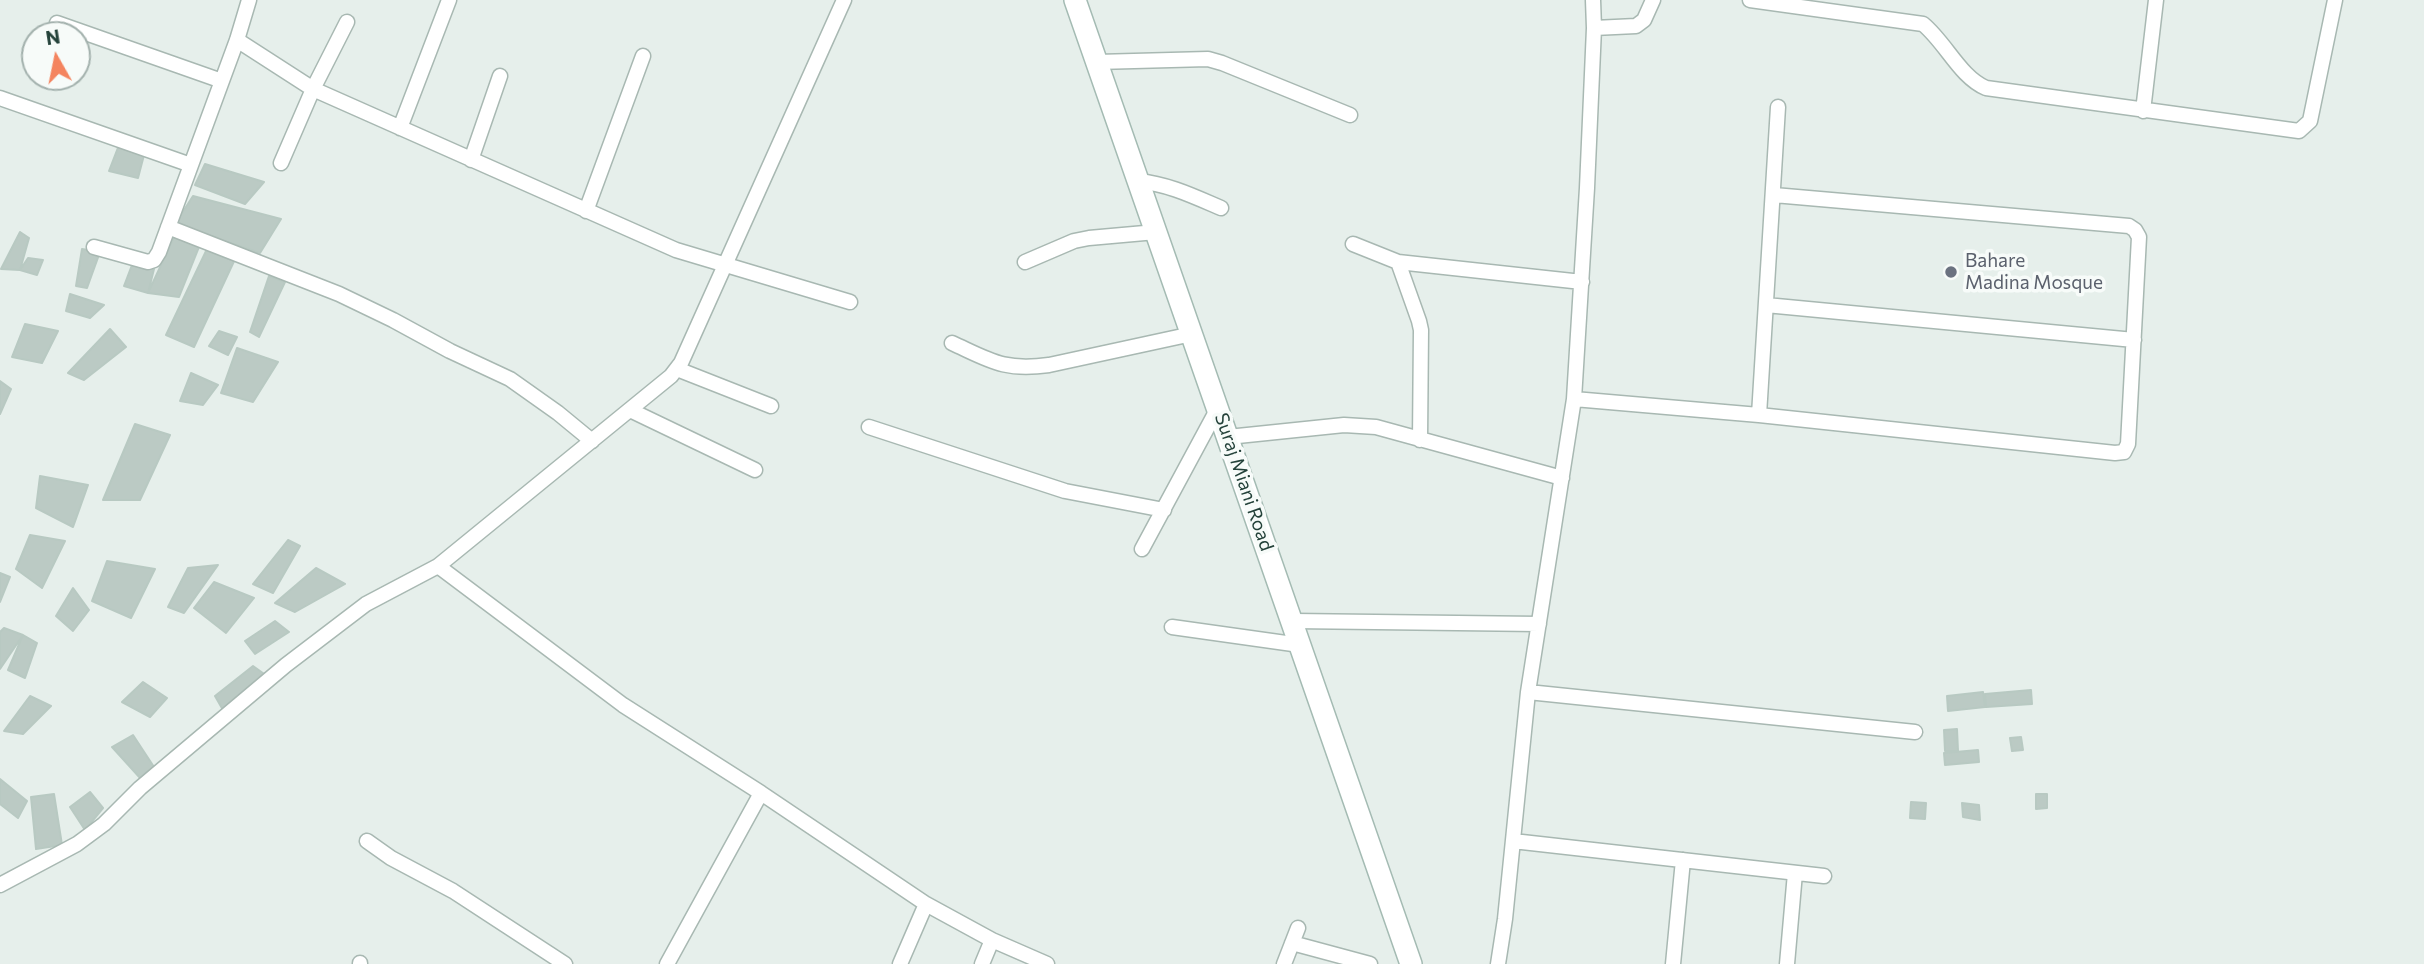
<!DOCTYPE html>
<html>
<head>
<meta charset="utf-8">
<style>
  body { margin:0 }
  #map { position:relative; width:2424px; height:964px; overflow:hidden; background:#e6efeb; font-family:Commissioner,sans-serif }
  canvas { display:block }
  .north { position:absolute; left:21px; top:21px; width:70px; height:70px; box-sizing:border-box; background:#f7fbf9; border:2px solid #a3b1ad; border-radius:50%; rotate:351deg; font-size:19px; font-weight:700; line-height:28px; text-align:center; color:#24423a }
  .north::after { content:''; display:block; margin:auto; width:24px; height:32px; background:#f4845f; clip-path:polygon(50% 0,100% 100%,50% 72%,0 100%) }
</style>
</head>
<body>
<div id="map">
<canvas width="2424" height="964"></canvas>
<div class="north">N</div>
</div>
<script>
const ctx = document.querySelector('canvas').getContext('2d');
ctx.lineJoin = 'round';
function fill(path, color) {
  ctx.fillStyle = color;
  ctx.fill(path, 'evenodd');
}
function strokePath(path, color, width, dash) {
  ctx.strokeStyle = color;
  ctx.lineWidth = width;
  ctx.lineCap = dash ? 'butt' : 'round';
  ctx.setLineDash(dash || []);
  ctx.stroke(path);
}
function label(font, color, halo, rows, align = 'center') {
  ctx.font = font + ' Commissioner,sans-serif';
  ctx.lineWidth = 7;
  ctx.setLineDash([]);
  ctx.textBaseline = 'middle';
  ctx.strokeStyle = halo;
  ctx.fillStyle = color;
  for (const [text, x, y, turn = 0] of rows) {
    ctx.save();
    ctx.translate(x, y);
    ctx.rotate((+turn || 0) * Math.PI / 180);
    ctx.textAlign = isNaN(turn) ? turn : align;
    if (halo) ctx.strokeText(text, 0, 0);
    ctx.fillText(text, 0, 0);
    ctx.restore();
  }
}
const building = new Path2D(`
  M119,145L144,155L138,178L109,171Z
  M205,164L264,182L245,204L195,185Z
  M193,196L281,219L260,253L175,224Z
  M20,232L29,238L20,270L1,269Z
  M176,233L199,247L179,297L148,293Z
  M82,249L100,252L87,288L76,286Z
  M207,249L236,257L194,347L166,335Z
  M28,258L43,260L37,275L20,270Z
  M132,265L154,269L148,293L124,286Z
  M269,276L285,282L259,337L250,332Z
  M70,294L104,305L90,318L66,311Z
  M25,324L58,331L42,363L12,357Z
  M110,329L126,347L84,380L68,373Z
  M219,331L237,337L228,355L209,346Z
  M237,348L278,362L253,402L221,393Z
  M191,373L218,385L203,405L180,401Z
  M0,381L11,389L0,414Z
  M135,424L170,435L140,500H103Z
  M40,476L88,485L73,527L36,508Z
  M30,535L65,541L42,588L16,569Z
  M288,540L300,546L273,593L253,584Z
  M107,561L155,569L131,618L92,601Z
  M218,565L184,613L168,607L188,568Z
  M316,568L345,584L295,612L275,603Z
  M0,573L10,577L0,602Z
  M214,582L254,598L226,633L194,608Z
  M73,588L89,610L73,631L56,616Z
  M275,621L289,632L255,654L245,641Z
  M4,628L23,635L0,669V632Z
  M23,635L37,643L25,678L8,670Z
  M253,666L267,676L223,710L215,696Z
  M143,682L167,698L150,717L122,702Z
  M2031,690L2032,704L1986,707L1985,694Z
  M1983,692L1985,707L1948,711L1947,696Z
  M30,696L51,706L23,734L4,731Z
  M1957,729L1958,751H1945L1944,730Z
  M133,735L154,767L141,779L112,747Z
  M2021,737L2023,750L2012,751L2010,738Z
  M1978,750L1979,762L1945,765L1944,753Z
  M0,779L27,801L18,818L0,804Z
  M90,792L103,808L85,830L70,807Z
  M54,794L62,845L36,849L31,797Z
  M2036,794H2047V808L2036,809Z
  M1911,802L1926,803L1925,819L1910,818Z
  M1962,803L1979,805L1980,820L1963,817Z`);
fill(building, '#bbcac4');
strokePath(building, '#b8c9c2', 2);
const street = new Path2D(`
  M1750,0L1923,24C1946,43 1960,77 1986,88L2299,131L2310,121L2335,0
  M57,23L222,81
  M1594,28L1636,26L1644,20L1653,0
  M237,40L313,89L676,250L850,302
  M1097,62L1208,59L1222,63L1350,115
  M0,98L191,165
  M2143,111L2156,0
  M400,128L449,0
  M471,160L500,76
  M281,163L313,89L347,22
  M1138,181C1168,184 1193,196 1221,208
  M586,211L643,56
  M168,227L339,294L393,320L450,351L510,379L558,413L592,441
  M1353,244L1398,262L1582,282
  M94,247L148,262L154,260L159,252L237,40L249,0
  M1025,262L1074,241L1089,238L1156,232
  M1398,262L1419,321L1421,330L1420,440
  M1766,305L2134,340
  M952,343C991,361 1004,371 1049,365L1192,334
  M677,369L771,406
  M1574,399L1759,415L2115,453L2124,452L2128,444L2139,237L2135,230L2129,226L1774,195
  M630,410L755,470
  M1759,415L1778,107
  M869,427L1065,491L1164,510
  M1228,437L1344,425L1376,427L1562,478
  M1142,549L1218,408
  M438,566L623,705L761,793L926,904L992,940L1047,964
  M1293,621L1539,624
  M1172,627L1300,645
  M1528,692L1915,732
  M367,841L391,858L453,891L565,964
  M1513,841L1824,876
  M0,885L77,844L104,824L140,788L286,665L366,604L438,566L671,376L681,363L844,0
  M1292,943L1370,964
  M360,964V963
  M667,964L761,793
  M900,964L926,904
  M982,964L992,940
  M1284,964L1298,928
  M1498,964L1505,919L1528,692L1574,399L1587,188L1594,28L1593,0
  M1673,964L1683,860
  M1787,964L1795,873`);
const secondary = new Path2D(`
  M1075,0L1411,964`);
strokePath(street, '#a8b8b2', 17);
strokePath(secondary, '#a4bbb3', 24);
strokePath(street, '#fff', 14);
strokePath(secondary, '#fff', 21);
for (const [x, y, r, color] of [
  [1951,272,7,"#6b7280"]
]) {
  const dot = new Path2D();
  dot.arc(x, y, r, 0, 2 * Math.PI);
  ctx.fillStyle = color;
  ctx.fill(dot);
  strokePath(dot, '#f7fbf9', 2.5);
}
label('19px', '#5b616d', '#f7fbf9', [
  ["Bahare",1965,261],
  ["Madina Mosque",1965,283]
], 'left');
label('19px', '#24423a', '#f7fbf9', [
  ["Suraj Miani Road",1244,482,71]
]);
</script>
</body>
</html>
